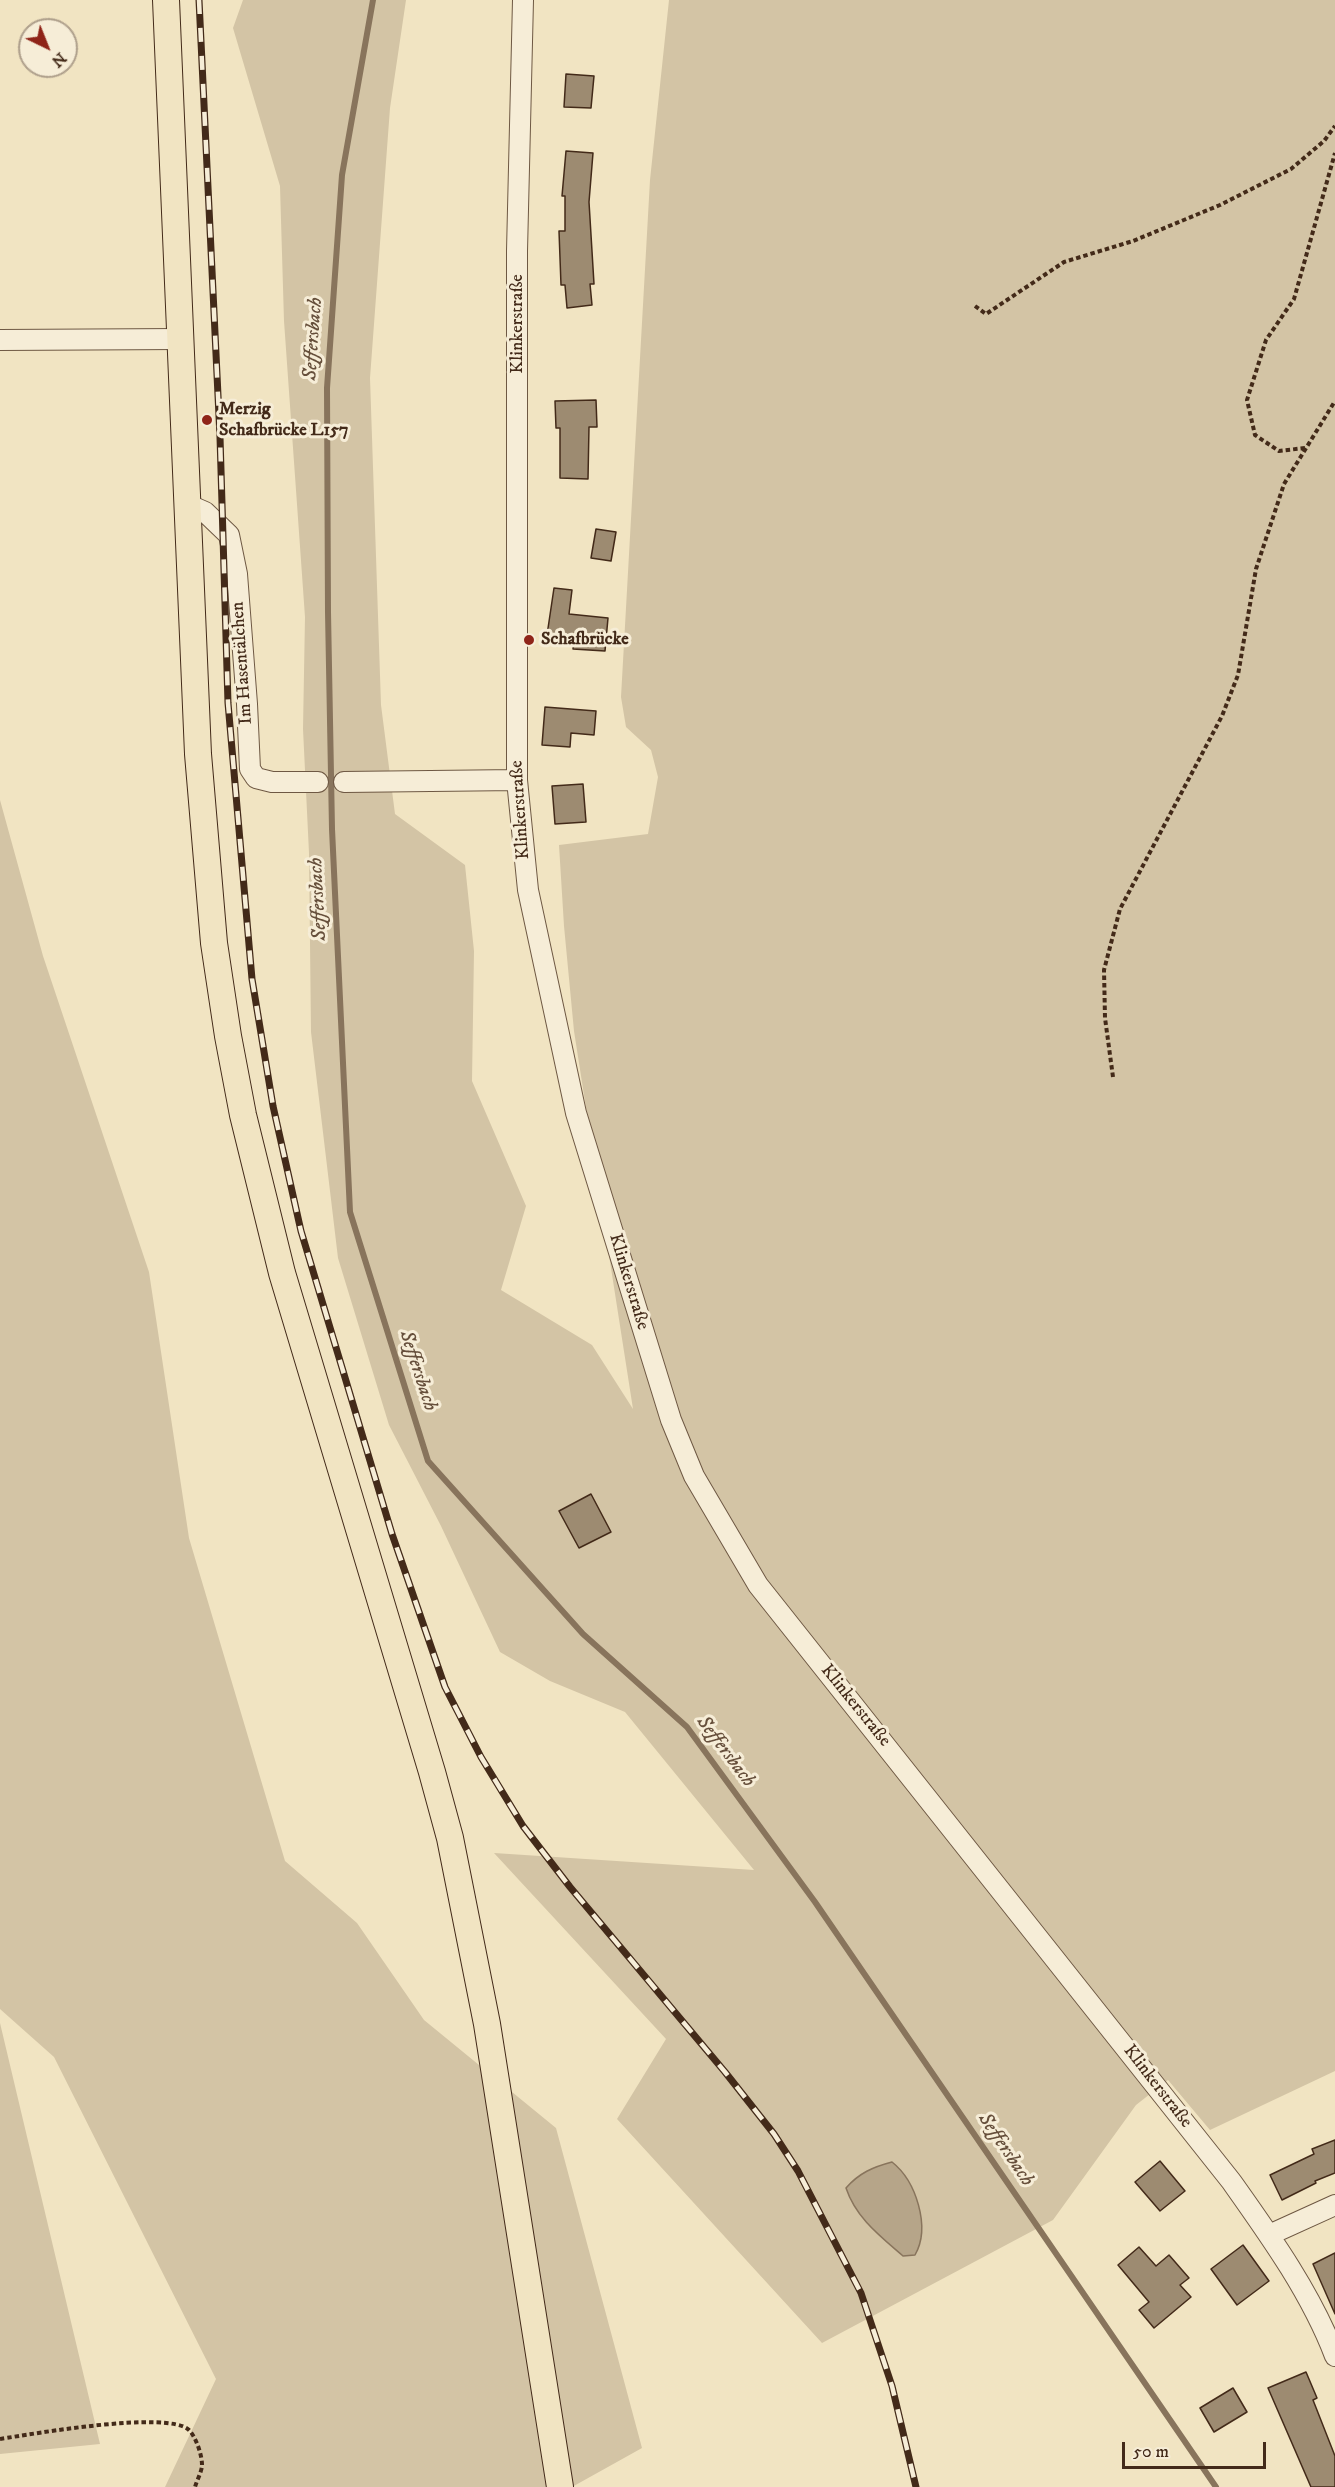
<!DOCTYPE html>
<html>
<head>
<meta charset="utf-8">
<style>
  body { margin:0 }
  #map { position:relative; width:1335px; height:2487px; overflow:hidden; background:#f1e4c2; font-family:"IM FELL DW Pica",serif }
  canvas { display:block }
  .north { position:absolute; left:18px; top:18px; width:60px; height:60px; box-sizing:border-box; background:#f6edd7; border:2px solid #ae9f8b; border-radius:50%; rotate:137deg; font-size:16px; font-weight:700; line-height:24px; text-align:center; color:#432a19 }
  .north::after { content:''; display:block; margin:auto; width:21px; height:27px; background:#8f2418; clip-path:polygon(50% 0,100% 100%,50% 72%,0 100%) }
  .scale { position:absolute; left:1122px; top:2442px; width:144px; height:27px; box-sizing:border-box; border:3px solid #432a19; border-top:0; padding-left:8px; font-size:18px; line-height:21px; white-space:nowrap; color:#432a19; -webkit-text-stroke:4px #f6edd7; paint-order:stroke }
</style>
</head>
<body>
<div id="map">
<canvas width="1335" height="2487"></canvas>
<div class="north">N</div>
<div class="scale">50 m</div>
</div>
<script>
const ctx = document.querySelector('canvas').getContext('2d');
ctx.lineJoin = 'round';
function fill(path, color) {
  ctx.fillStyle = color;
  ctx.fill(path, 'evenodd');
}
function strokePath(path, color, width, dash) {
  ctx.strokeStyle = color;
  ctx.lineWidth = width;
  ctx.lineCap = dash ? 'butt' : 'round';
  ctx.setLineDash(dash || []);
  ctx.stroke(path);
}
function label(font, color, halo, rows, align = 'center') {
  ctx.font = font + ' "IM FELL DW Pica",serif';
  ctx.lineWidth = 6;
  ctx.setLineDash([]);
  ctx.textBaseline = 'middle';
  ctx.strokeStyle = halo;
  ctx.fillStyle = color;
  for (const [text, x, y, turn = 0] of rows) {
    ctx.save();
    ctx.translate(x, y);
    ctx.rotate((+turn || 0) * Math.PI / 180);
    ctx.textAlign = isNaN(turn) ? turn : align;
    if (halo) ctx.strokeText(text, 0, 0);
    ctx.fillText(text, 0, 0);
    ctx.restore();
  }
}
fill(new Path2D(`
  M243,0H406L390,108L370,378L381,705L395,814L465,865L474,951L472,1081L526,1206L501,1290L592,1345L633,1409L574,1031L564,926L559,845L648,834L658,777L651,750L626,727L621,697L650,180L669,0H1335V2071L1210,2130L1168,2080L1136,2105L1053,2220L822,2343L617,2119L666,2039L494,1853L754,1870L625,1712L550,1681L500,1652L441,1526L389,1425L338,1258L311,1032L309,853L303,729L305,617L284,321L280,186L233,28Z
  M0,800L43,956L149,1272L189,1538L285,1861L357,1923L424,2020L556,2128L642,2448L572,2487H165L216,2379L54,2057L0,2009Z
  M0,2023L100,2444L0,2454Z`), '#d3c4a5');
const water = new Path2D(`
  M892,2162C916,2181 931,2227 915,2255L903,2256C880,2236 856,2218 846,2188C859,2173 873,2167 892,2162Z`);
fill(water, '#b6a589');
strokePath(water, '#88745c', 1.5);
strokePath(new Path2D(`
  M373,0L342,175L327,388L328,612L332,829L350,1212L428,1461L583,1634L687,1727L815,1902L1216,2487`), '#88745c', 6);
const building = new Path2D(`
  M566,74L594,76L591,108L564,107Z
  M566,151L593,153L589,202L594,284H590L592,305L567,308L565,285H561L559,231H565V196H562Z
  M596,400L597,427H589L588,479L560,478V428H556L555,401Z
  M596,529L616,532L611,561L591,558Z
  M554,588L572,590L569,614L608,618L605,651L573,649L574,640L547,635Z
  M545,707L596,711L594,735L571,733L570,747L542,745Z
  M583,784L586,822L555,824L552,786Z
  M591,1494L611,1532L579,1548L559,1511Z
  M1335,2140V2173L1315,2181L1316,2183L1282,2200L1270,2175L1314,2154L1312,2149Z
  M1160,2161L1185,2191L1160,2211L1135,2182Z
  M1243,2245L1269,2281L1237,2305L1211,2269Z
  M1139,2247L1156,2266L1169,2255L1189,2278L1180,2285L1191,2297L1154,2328L1139,2310L1149,2302L1118,2265Z
  M1335,2253V2314L1313,2264Z
  M1306,2372L1317,2398L1313,2400L1335,2456V2487H1311L1268,2388Z
  M1233,2388L1247,2412L1214,2432L1200,2408Z`);
fill(building, '#9d8b71');
strokePath(building, '#432a19', 1.5);
const minor = new Path2D(`
  M523,0L517,251V780L528,890L576,1113L671,1420L694,1476L758,1585L1231,2181C1270,2236 1311,2293 1335,2356
  M0,340L180,339
  M189,505L205,512L229,535L237,574L247,704L250,769L256,778L272,782H318
  M344,782L517,780
  M1269,2235L1335,2205`);
const major = new Path2D(`
  M166,0L198,754L214,943L228,1036L243,1115L282,1273L432,1772L450,1838L487,2024L560,2487`);
strokePath(minor, '#6e5843', 22);
strokePath(major, '#432a19', 28);
strokePath(new Path2D(`
  M975,306L986,314L1064,262L1133,241L1220,205L1291,169L1324,141L1335,126
  M1305,448L1279,451L1255,435L1247,400L1266,340L1294,299L1335,153
  M1113,1077L1105,1018L1104,970L1120,909L1222,716L1238,675L1256,569L1284,484L1335,401
  M0,2439C32,2434 168,2410 189,2430C196,2437 202,2455 202,2465C202,2471 197,2480 195,2487`), '#432a19', 4, [4.5, 3]);
strokePath(minor, '#f6edd7', 20);
strokePath(major, '#f1e4c2', 26);
const rail = new Path2D(`
  M199,0L220,437L228,703L252,979L273,1106L301,1231L392,1534L445,1687L481,1757L523,1826L570,1887L725,2072L774,2134L798,2171L861,2293L892,2386L916,2487`);
strokePath(rail, '#432a19', 7);
strokePath(rail, '#f6edd7', 4.5, [14]);
for (const [x, y, r, color] of [
  [207,420,6,"#8f2418"],
  [529,640,6,"#8f2418"]
]) {
  const dot = new Path2D();
  dot.arc(x, y, r, 0, 2 * Math.PI);
  ctx.fillStyle = color;
  ctx.fill(dot);
  strokePath(dot, '#f6edd7', 2);
}
label('18px', '#432a19', '#f6edd7', [
  ["Klinkerstraße",518,324,-90],
  ["Im Hasentälchen",243,663,-94],
  ["Klinkerstraße",521,810,-94],
  ["Klinkerstraße",628,1282,73],
  ["Klinkerstraße",855,1706,51],
  ["Klinkerstraße",1157,2087,52]
]);
label('bold 18px', '#432a19', '#f6edd7', [
  ["Merzig",219,410],
  ["Schafbrücke L157",219,431],
  ["Schafbrücke",541,640]
], 'left');
label('italic 20px', '#664f3b', '#f6edd7', [
  ["Seffersbach",314,339,-86],
  ["Seffersbach",319,899,-93],
  ["Seffersbach",417,1371,72],
  ["Seffersbach",725,1752,53],
  ["Seffersbach",1005,2150,56]
]);
</script>
</body>
</html>
